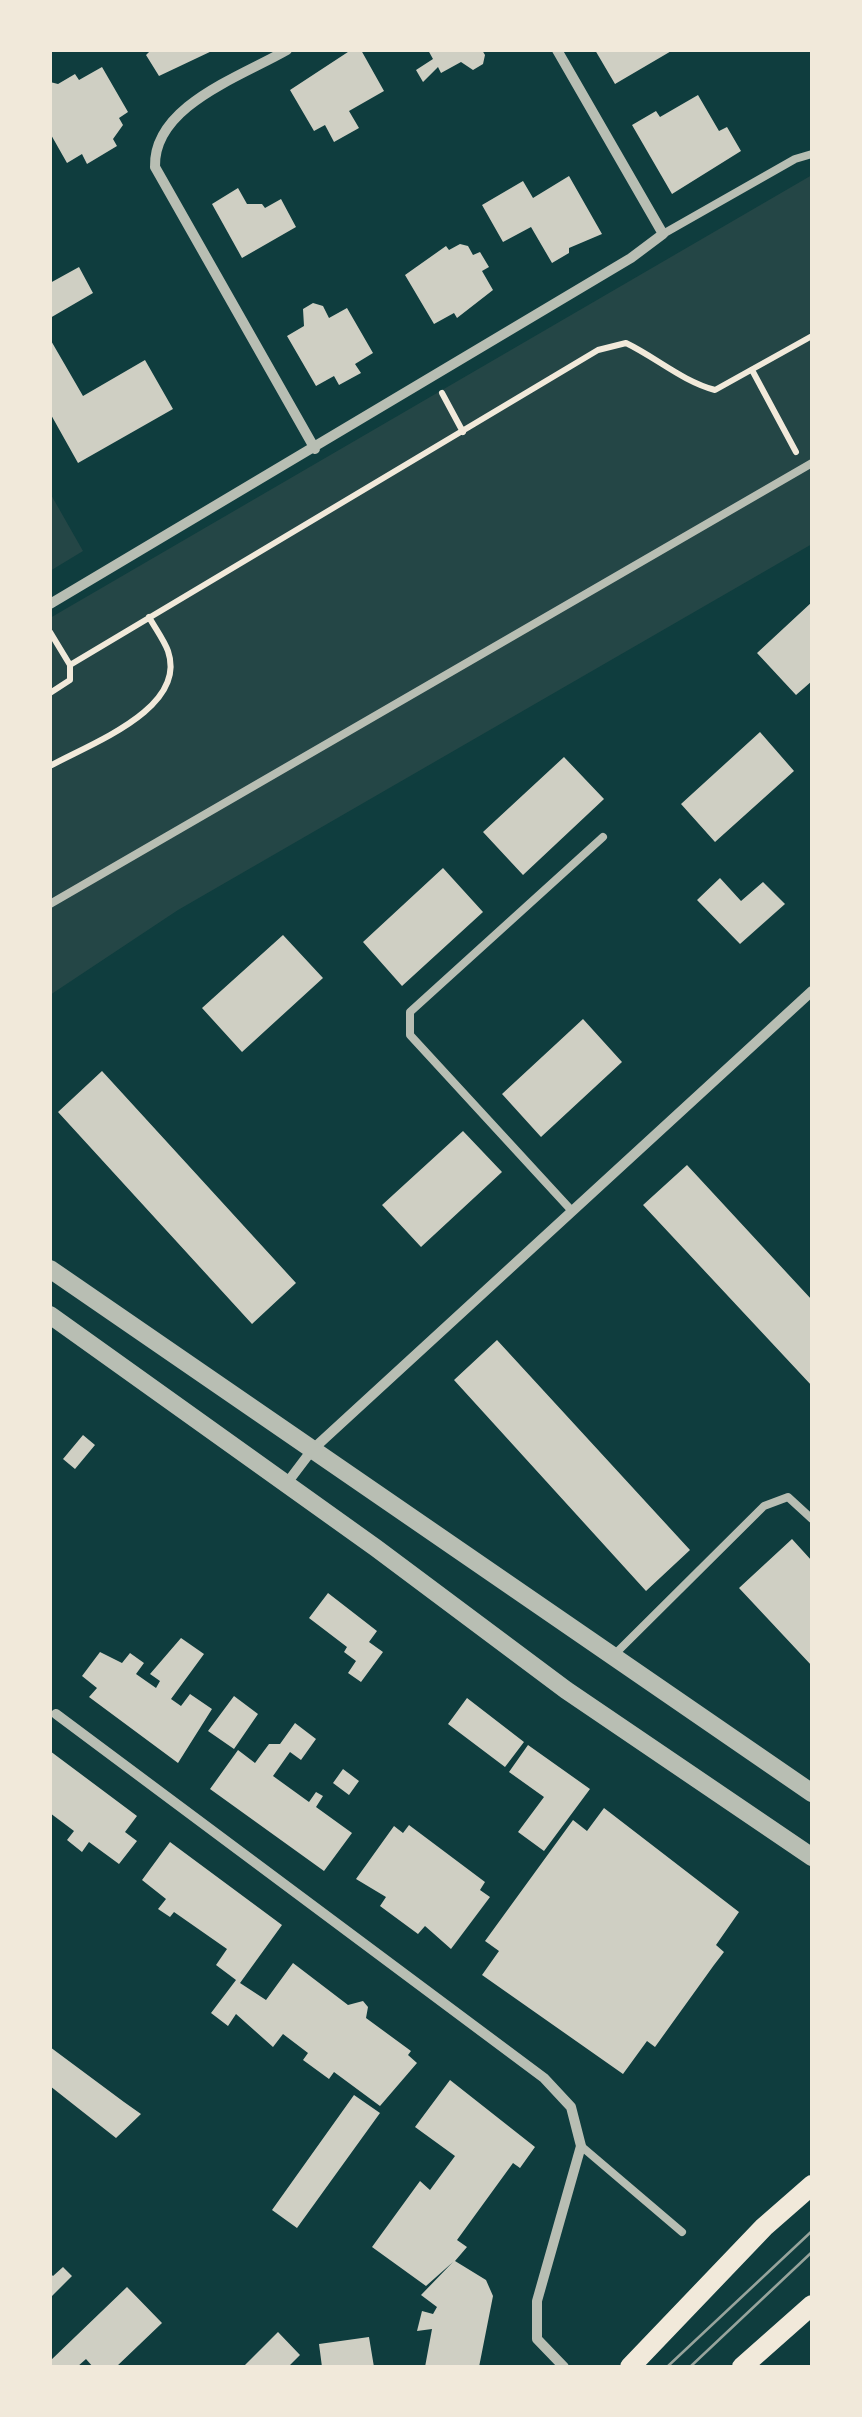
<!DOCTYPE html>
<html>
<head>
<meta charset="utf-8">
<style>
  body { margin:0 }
  #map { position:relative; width:862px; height:2417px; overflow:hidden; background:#0f3d3e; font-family:Cabin,sans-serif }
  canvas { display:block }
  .frame { position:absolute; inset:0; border:52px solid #f1e9da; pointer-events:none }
</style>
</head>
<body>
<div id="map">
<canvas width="862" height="2417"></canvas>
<div class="frame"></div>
</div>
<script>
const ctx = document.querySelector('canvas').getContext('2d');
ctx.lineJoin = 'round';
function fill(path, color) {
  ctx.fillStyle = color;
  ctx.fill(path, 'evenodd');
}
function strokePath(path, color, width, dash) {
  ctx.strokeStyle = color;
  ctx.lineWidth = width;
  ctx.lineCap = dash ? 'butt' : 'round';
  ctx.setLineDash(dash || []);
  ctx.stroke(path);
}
fill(new Path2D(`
  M812,175V544L178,910L50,995V618Z
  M50,493L83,551L50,571Z`), '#244646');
fill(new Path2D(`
  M151,50H214L159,76L146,55Z
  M351,50H361L384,91L349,111L359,128L334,142L325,125L314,131L290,90Z
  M428,50H482L485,55L483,64L473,70L461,62L441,73L438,67L423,82L416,70L433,59Z
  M595,50H673L615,84Z
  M102,67L128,112L119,118L123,125L113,139L117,146L87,164L82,154L67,163L50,133V82L58,84L75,74L79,80Z
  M698,95L719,131L727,127L741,151L672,194L632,125L656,111L660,117Z
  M569,176L602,234L569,248V253L552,263L531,227L503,242L482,205L523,181L533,198Z
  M238,188L247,204H262L265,208L281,199L296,227L242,258L212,204Z
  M460,244L468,246L473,255L480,252L489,267L482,271L493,290L457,318L454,313L434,324L405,275L446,246L449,250Z
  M79,267L93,293L50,318V283Z
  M313,303L323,306L329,318L347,308L373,353L355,364L361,373L339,385L334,376L316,386L287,336L304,326L303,309Z
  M50,339L83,396L145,360L173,409L78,463L50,413Z
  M812,602V681L796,695L757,653Z
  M760,732L794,771L715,842L681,804Z
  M564,757L604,799L523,875L483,832Z
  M443,868L483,912L402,986L363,942Z
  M720,878L741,901L763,882L785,904L740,944L697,900Z
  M283,935L323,978L242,1052L202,1008Z
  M583,1019L622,1062L541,1137L502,1094Z
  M102,1071L296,1283L252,1324L58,1112Z
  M463,1131L502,1172L421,1247L382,1205Z
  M687,1165L812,1300V1386L643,1205Z
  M497,1340L690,1550L646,1591L454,1380Z
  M83,1435L95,1445L75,1469L63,1459Z
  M792,1539L812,1561V1666L739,1588Z
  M328,1593L377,1631L369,1642L383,1652L361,1682L348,1673L356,1661L344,1652L347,1647L309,1618Z
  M181,1638L204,1654L171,1699L181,1706L190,1694L212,1709L178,1763L89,1697L97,1688L82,1676L100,1652L122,1663L130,1653L144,1663L136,1674L156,1688L160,1681L150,1674Z
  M234,1696L258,1714L234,1749L208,1731Z
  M467,1698L524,1742L505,1767L448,1724Z
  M295,1723L316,1739L301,1760L290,1752L273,1776L309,1802L316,1792L323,1796L316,1807L352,1833L324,1871L210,1789L238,1750L255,1763L269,1744H280Z
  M528,1745L590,1789L544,1851L518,1832L544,1797L509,1772Z
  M50,1751L137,1816L125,1832L137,1841L119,1864L89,1842L82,1852L67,1840L74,1831L50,1813Z
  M343,1769L359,1781L349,1795L333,1783Z
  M604,1808L739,1912L716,1945L724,1952L714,1965L655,2047L647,2041L623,2074L482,1975L499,1951L485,1941L573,1820L587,1831Z
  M409,1825L485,1882L480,1890L490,1897L451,1949L425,1926L418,1934L380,1906L386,1897L356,1879L394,1826L403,1833Z
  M170,1842L282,1925L240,1983L266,2000L293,1963L348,2005L363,2001L368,2007L366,2018L411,2051L408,2055L417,2063L380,2106L334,2072L329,2079L303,2060L308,2053L283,2034L273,2047L236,2014L228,2026L211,2013L236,1980L216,1965L227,1949L174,1912L170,1917L158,1909L166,1899L142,1880Z
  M50,2047L124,2102L141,2114L116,2138L50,2086Z
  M450,2080L535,2147L520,2168L513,2163L457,2240L467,2247L455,2261L486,2280L493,2296L479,2367H425L432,2329L417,2331L422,2311L433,2314L437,2307L421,2295L453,2262L426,2286L372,2247L420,2181L430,2190L455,2156L415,2127Z
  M354,2095L380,2113L297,2228L272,2210Z
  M63,2267L72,2276L50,2298V2273L53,2276Z
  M127,2287L162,2323L116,2367H93L86,2359L77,2367H50V2361Z
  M278,2332L300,2355L288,2367H243Z
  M369,2337L374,2367H322L319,2344Z`), '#cfcfc3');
strokePath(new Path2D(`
  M752,370L796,452
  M442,393L463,432
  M50,632L70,665V680L50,693
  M70,665L598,350L626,343C657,358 682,381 715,390L812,336
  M50,766C89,744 188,709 168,651C164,640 155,628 149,617`), '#f1e9da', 6);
strokePath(new Path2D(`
  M663,234L795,159L812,154
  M50,904L812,463
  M572,1211L410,1035V1012L603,837
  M615,1654L764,1506L788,1497L812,1519
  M581,2146L682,2232`), '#b8beb3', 8);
strokePath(new Path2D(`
  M287,50C240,77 153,106 155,167L315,449
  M50,604L631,258L663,234L557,50
  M287,1483L312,1450L812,991
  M56,1714L544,2078L571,2107L581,2146L537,2301V2339L564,2367`), '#b8beb3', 10);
strokePath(new Path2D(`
  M50,1269L812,1793
  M50,1315L376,1548L566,1690L812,1857`), '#b8beb3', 18);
strokePath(new Path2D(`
  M630,2367L764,2227L812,2185
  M742,2367L812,2305`), '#f1e9da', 20);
strokePath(new Path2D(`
  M667,2367L812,2231
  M690,2367L812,2252`), '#97a49c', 2.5);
</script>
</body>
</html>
